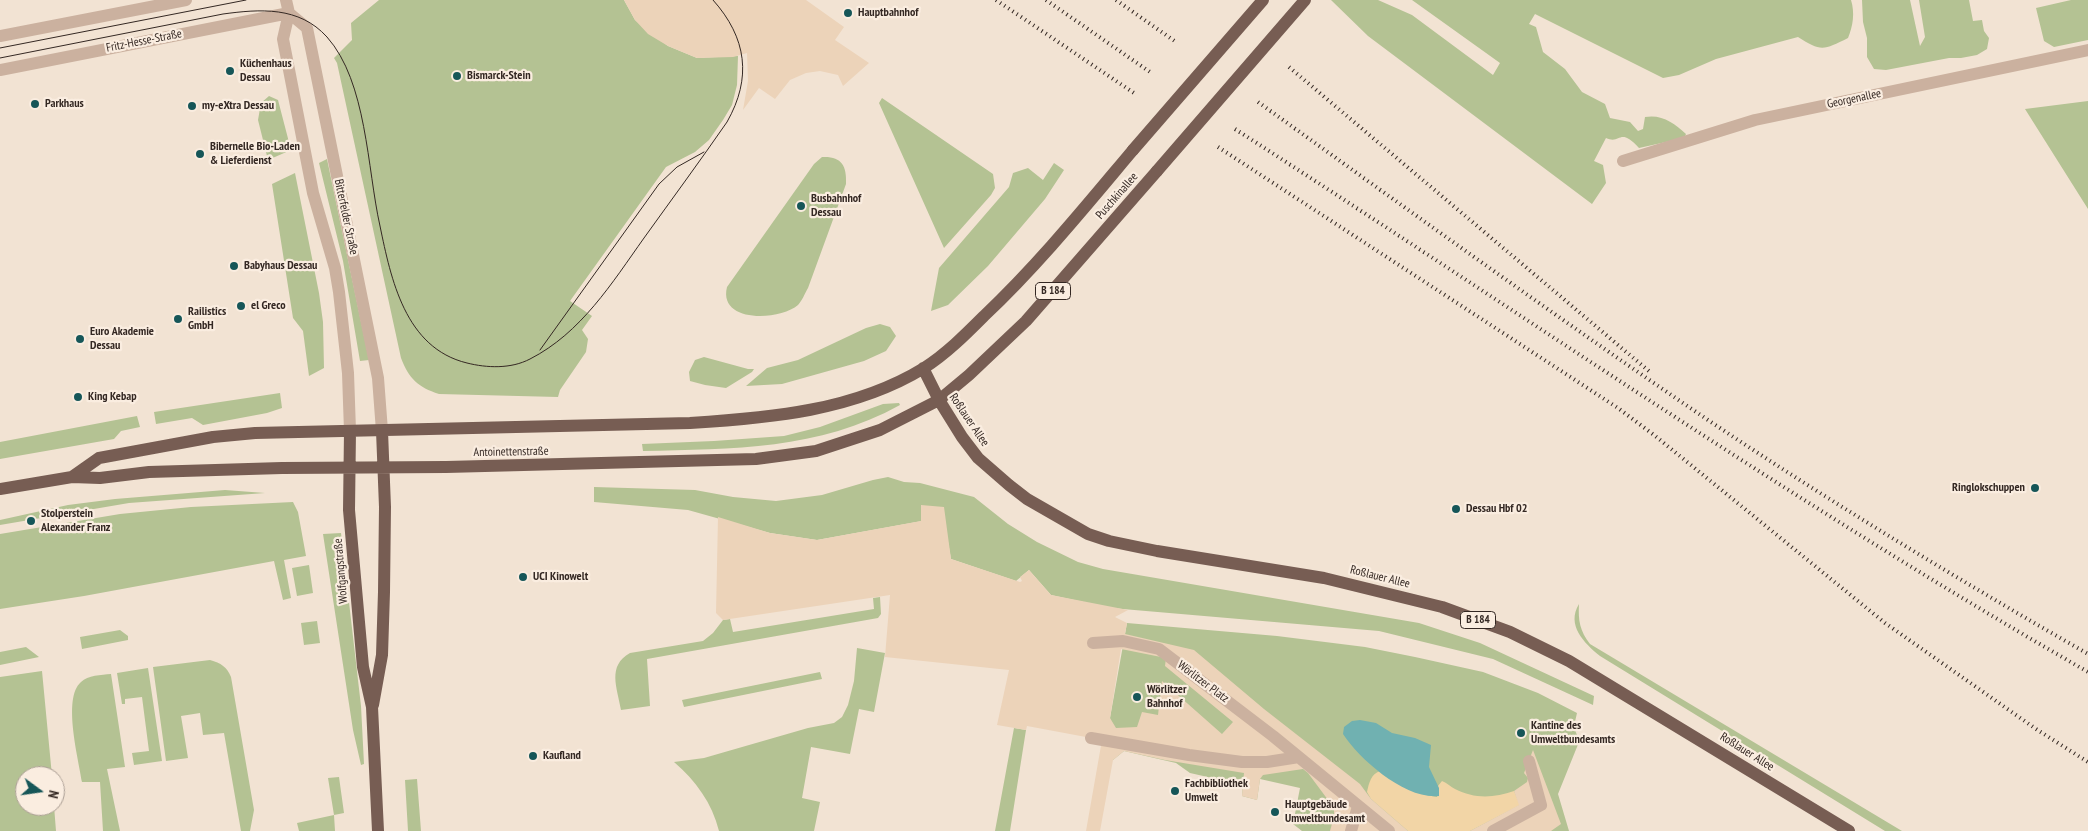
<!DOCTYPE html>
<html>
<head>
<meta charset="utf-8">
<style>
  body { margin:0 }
  #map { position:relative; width:2088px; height:831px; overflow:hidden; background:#f2e3d3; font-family:"PT Sans Narrow",sans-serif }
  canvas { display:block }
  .north { position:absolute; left:15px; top:766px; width:50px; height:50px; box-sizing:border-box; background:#faede0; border:1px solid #ab9e94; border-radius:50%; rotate:104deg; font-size:14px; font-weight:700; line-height:20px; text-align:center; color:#342823 }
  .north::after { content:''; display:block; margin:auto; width:18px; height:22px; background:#165658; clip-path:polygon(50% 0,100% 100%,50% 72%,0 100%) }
</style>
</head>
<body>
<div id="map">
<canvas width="2088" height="831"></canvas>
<div class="north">N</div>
</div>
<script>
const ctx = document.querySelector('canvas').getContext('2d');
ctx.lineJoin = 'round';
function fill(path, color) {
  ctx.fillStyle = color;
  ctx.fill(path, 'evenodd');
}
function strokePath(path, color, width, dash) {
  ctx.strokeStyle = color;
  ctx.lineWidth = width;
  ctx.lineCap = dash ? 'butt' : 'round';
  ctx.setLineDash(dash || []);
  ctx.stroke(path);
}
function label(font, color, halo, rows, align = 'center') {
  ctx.font = font + ' "PT Sans Narrow",sans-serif';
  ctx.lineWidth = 4.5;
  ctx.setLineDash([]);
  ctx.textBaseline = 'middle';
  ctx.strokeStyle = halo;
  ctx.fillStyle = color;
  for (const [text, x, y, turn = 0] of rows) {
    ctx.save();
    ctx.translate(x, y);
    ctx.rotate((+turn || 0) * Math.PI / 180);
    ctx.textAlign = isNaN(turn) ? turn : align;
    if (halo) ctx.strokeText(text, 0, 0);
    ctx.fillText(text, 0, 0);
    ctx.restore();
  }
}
fill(new Path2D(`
  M379,0H624L635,20L668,46L697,58L738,56L737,85L732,105L723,120L709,140L695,152L666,167L570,301L592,316L582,330L588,339L586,352L560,390L558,397L439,394C418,387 409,379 401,358L337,63L334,58L352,40L351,23Z
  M1331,0H1378L1412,15L1493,75L1500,63L1412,0H1851C1855,13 1853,26 1848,38C1824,50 1821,52 1798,37L1716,59L1679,75L1663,78L1535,14L1529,24L1536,27L1543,52L1565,69L1582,92L1605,104L1610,118L1630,122L1638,131L1643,129L1645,117C1662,114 1674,123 1686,134L1684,138L1639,148C1619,126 1621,145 1606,138L1594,161L1603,165L1606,183L1592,204L1368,36Z
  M1862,0H1910L1920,46L1925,37L1919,0H1969L1973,21L1982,20L1984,31L1989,38L1987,49L1977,55L1961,58H1949L1886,70L1874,69L1867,57V38L1863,22Z
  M2071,0H2088V40L2054,47L2044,41L2036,8Z
  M269,96L278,100L291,150L268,160L258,120L261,103Z
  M882,98L993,174L995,188L991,195L944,248L879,103Z
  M2088,101V209L2025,109Z
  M822,157C841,156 847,165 846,184L808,288C805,293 802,301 798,305C779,321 718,323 727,287L814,164Z
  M327,159L369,360L360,361L343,261L319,163Z
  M1054,163L1064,170L1045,199L988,266L948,305L931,311L939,268L1009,187L1013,173L1028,168L1043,180Z
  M295,173L319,293L323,322L324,368L309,376L303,331L293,318L272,184Z
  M880,324L890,327L896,336L886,351L864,361L782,384L746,386L767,368L798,360L866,328Z
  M704,357L748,369H754L752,372L726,388L705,385L690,381L689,372L695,360Z
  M280,393L282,408L267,413L203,425L192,418L156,424L154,412Z
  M899,403L900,405C819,450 732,449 643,451L642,444L714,441L784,436L820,427L883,404Z
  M137,416L140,427L121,431L114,439L0,459V442Z
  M888,477L904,482L920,483L974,497L1008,524L1037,542L1078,562L1103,569L1419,623L1480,643L1594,696L1593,705L1493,659L1379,631L1111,608L1051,595L1029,570L1016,581L951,559L948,542L921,505L922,521L817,540L770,533L688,510L594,502V487L695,490L733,497L776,501L822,495L873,480Z
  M225,490L265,493L129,503L0,525V520L68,505L115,499Z
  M293,502L298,512L306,556L284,560L291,598L283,600L274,561L84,596L0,609V534L120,514L191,507Z
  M341,533L361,706L364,764L361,765L353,730L323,534Z
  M309,565L313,593L297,596L292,568Z
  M880,597L881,614L878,618L647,659L650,706L621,710C617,687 607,666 630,653L703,641L713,633L723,620L730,619L733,632L874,609L873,598Z
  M1579,604C1578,621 1580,631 1590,644L1902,831H1885L1600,656C1584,643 1566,625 1579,604Z
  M317,621L320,643L304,645L301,623Z
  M1127,623L1277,636L1365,647L1415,657L1483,672L1538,693L1577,713L1574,726L1579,742L1558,794L1569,831H1302L1293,824L1300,788L1260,779L1257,800L1242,796L1243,785L1190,773L1176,763L1124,751L1113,760L1110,718Z
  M120,630L128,636V640L82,649L80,637Z
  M26,647L39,657L0,665V652Z
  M857,648L885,653L874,712L859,709L850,754L811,747L802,798L820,802L814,831H719C712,803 696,781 674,762L704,758L808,728L834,723L842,717L848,705L854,681Z
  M210,660C221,663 227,667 231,677L254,810L250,831H241L224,733L203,735L200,713L181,716L188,758L166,761L153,667Z
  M148,668L162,761L134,765L132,753L149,751L142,697L125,699V704H122L117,673Z
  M42,671L52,776H25V806H54L56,831H0V677Z
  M820,672L822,679L684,707L682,700Z
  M111,674L125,767L107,769L120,831H103L100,782H82C79,760 62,698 81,682C88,675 101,675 111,674Z
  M1014,728L1026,730L1010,831H995Z
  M339,777L344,813L334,815L335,831H299L297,823L334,815L328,778Z
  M417,779L421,831H408L405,780Z`), '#b4c293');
fill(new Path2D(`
  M1380,771C1397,785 1415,794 1437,797L1438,786L1442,781C1447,783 1451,787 1455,789C1474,799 1494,798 1514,791L1520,805L1470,831H1408L1371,799L1367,792C1369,783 1371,774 1380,771Z`), '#f2d5a6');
fill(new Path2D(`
  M624,0H806L844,27L835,40L869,63L843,86L838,75L820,71L806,73L790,80L775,99L759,88L743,110L748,81L747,53L733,57L697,58L668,46L648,34L635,20Z
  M921,505L944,507L951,559L1020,582L1022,581L1020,577L1029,570L1051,595L1128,610L1115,617L1127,623L1125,634L1194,650L1264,709L1360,784L1371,799L1408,831H1330L1334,816V808L1308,773L1303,769L1263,775L1260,779L1257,800L1242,796L1244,773L1165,760L1124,751L1113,760L1100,831H1086L1102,740L1027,726L1026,730L997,725L1009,670L885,657L890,595L723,620L716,613L718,517L770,533L817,540L921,521ZM1121,649L1166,658L1165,666L1233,722L1222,734L1162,681L1158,715L1142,712L1137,727L1116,728L1110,718Z
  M1533,750L1561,824L1551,831H1470L1519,805L1514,791L1527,782L1528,778L1524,773Z`), '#ecd3b9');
fill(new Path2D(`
  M1360,720L1376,723L1392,733L1415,738L1431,745L1429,767L1439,788V796C1406,800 1360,760 1343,734L1344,727L1352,721Z`), '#70b1b1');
strokePath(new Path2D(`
  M286,0L289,13L283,39L313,193L335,268L339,292L348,373L350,431
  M289,13L307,28L378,378L382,431
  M0,36L186,0
  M0,70L289,13
  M1623,161L1755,120L2088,50
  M1093,643L1123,641L1159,649L1273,736L1389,831
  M1091,738L1189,755L1242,762H1267L1299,757
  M1351,831L1358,806
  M1493,831L1541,805L1529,761`), '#cbb19f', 12);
strokePath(new Path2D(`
  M923,368L939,400L962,437L978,458L1009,485L1027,499L1088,534L1109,541L1157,551L1324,578L1442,607L1510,632L1569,661L1849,831
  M350,431L349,510L363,667L372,707L378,831
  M72,477L99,458L213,437L255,433L690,423C769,418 854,411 924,368C946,354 965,335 984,316C1038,265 1085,207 1133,150
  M0,489L72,477L100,478L149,472L282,468L446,467L756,459L816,451L880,430L939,400L969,375L1026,321L1157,171
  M373,705L382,655L384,592L385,507L382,431`), '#775d53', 12);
strokePath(new Path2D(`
  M0,48L246,0
  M0,58L223,14C260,9 299,6 327,37C367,82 367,168 380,226C391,279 405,348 467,363C487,368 511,369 530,359C581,333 612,283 644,238C672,199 700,161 727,122C752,78 747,38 713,0
  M540,350L659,184L677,167L704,152`), '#342823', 1);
strokePath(new Path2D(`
  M996,0L1134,93
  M1046,0L1150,72
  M1116,0L1176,42
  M1289,67L1650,372
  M1258,102C1407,209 1556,317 1708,420C1832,503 1959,580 2088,654
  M1235,129C1518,311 1795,504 2088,672
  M1218,147L1618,408L1654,435L1885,623L2036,729L2088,762`), '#342823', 4, [1, 4]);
strokePath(new Path2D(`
  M1133,150L1263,0
  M1157,171L1305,0`), '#775d53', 12);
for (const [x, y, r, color] of [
  [848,13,5,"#165658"],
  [230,71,5,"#165658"],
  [457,76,5,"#165658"],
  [35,104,5,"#165658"],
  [192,106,5,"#165658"],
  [200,154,5,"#165658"],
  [801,206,5,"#165658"],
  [234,266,5,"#165658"],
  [241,306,5,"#165658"],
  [178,319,5,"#165658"],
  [80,339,5,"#165658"],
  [78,397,5,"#165658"],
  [2035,488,5,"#165658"],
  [1456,509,5,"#165658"],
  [31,521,5,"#165658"],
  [523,577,5,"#165658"],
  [1137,697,5,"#165658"],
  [1521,733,5,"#165658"],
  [533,756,5,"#165658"],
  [1175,791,5,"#165658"],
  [1275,812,5,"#165658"]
]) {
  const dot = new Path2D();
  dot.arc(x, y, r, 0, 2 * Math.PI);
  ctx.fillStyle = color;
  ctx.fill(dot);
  strokePath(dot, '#faede0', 2);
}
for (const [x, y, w] of [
  [1053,291,35],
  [1478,620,35]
]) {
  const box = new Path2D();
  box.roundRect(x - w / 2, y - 8.5, w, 17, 4);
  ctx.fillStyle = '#faede0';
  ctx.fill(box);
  strokePath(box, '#342823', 1);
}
label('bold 11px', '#342823', null, [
  ["B 184",1053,291],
  ["B 184",1478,620]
]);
label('bold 12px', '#342823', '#faede0', [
  ["Hauptbahnhof",858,13],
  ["Küchenhaus",240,64],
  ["Dessau",240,78],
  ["Bismarck-Stein",467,76],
  ["Parkhaus",45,104],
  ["my-eXtra Dessau",202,106],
  ["Bibernelle Bio-Laden",210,147],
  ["& Lieferdienst",210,161],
  ["Busbahnhof",811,199],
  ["Dessau",811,213],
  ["Babyhaus Dessau",244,266],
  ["el Greco",251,306],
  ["Railistics",188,312],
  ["GmbH",188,326],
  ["Euro Akademie",90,332],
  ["Dessau",90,346],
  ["King Kebap",88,397],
  ["Ringlokschuppen",2025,488,"right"],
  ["Dessau Hbf 02",1466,509],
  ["Stolperstein",41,514],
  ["Alexander Franz",41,528],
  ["UCI Kinowelt",533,577],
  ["Wörlitzer",1147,690],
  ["Bahnhof",1147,704],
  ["Kantine des",1531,726],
  ["Umweltbundesamts",1531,740],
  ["Kaufland",543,756],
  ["Fachbibliothek",1185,784],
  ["Umwelt",1185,798],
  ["Hauptgebäude",1285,805],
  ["Umweltbundesamt",1285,819]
], 'left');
label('12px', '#342823', '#faede0', [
  ["Fritz-Hesse-Straße",144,41,-11],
  ["Georgenallee",1854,99,-12],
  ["Puschkinallee",1117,196,-49],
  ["Bitterfelder Straße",346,217,78],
  ["Roßlauer Allee",969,420,56],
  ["Antoinettenstraße",511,452,-1],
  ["Wolfgangstraße",341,571,-95],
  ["Roßlauer Allee",1380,577,14],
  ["Wörlitzer Platz",1203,682,37],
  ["Roßlauer Allee",1747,752,32]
]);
</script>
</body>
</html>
